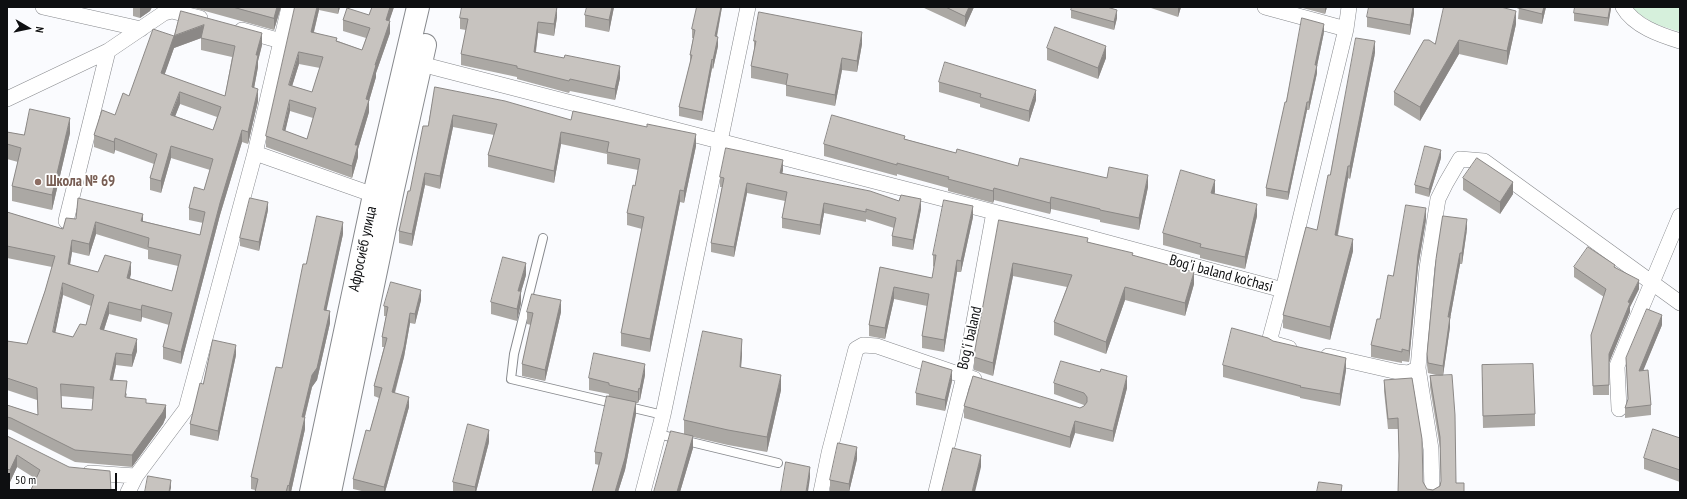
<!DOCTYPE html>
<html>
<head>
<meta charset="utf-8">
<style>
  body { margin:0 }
  #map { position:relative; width:1687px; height:499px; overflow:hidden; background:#fafbfe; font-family:"PT Sans Narrow",sans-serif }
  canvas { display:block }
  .frame { position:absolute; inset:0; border:8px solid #0e0f11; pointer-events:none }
  .north { position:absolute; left:8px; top:8px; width:40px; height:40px; -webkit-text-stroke:3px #fff; paint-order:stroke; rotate:99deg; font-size:11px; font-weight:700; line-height:16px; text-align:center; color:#0e0f11 }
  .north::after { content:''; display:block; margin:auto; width:14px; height:18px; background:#0e0f11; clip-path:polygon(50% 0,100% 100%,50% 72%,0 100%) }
  .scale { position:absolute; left:8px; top:473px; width:109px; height:18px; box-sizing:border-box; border:2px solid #0e0f11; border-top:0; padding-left:5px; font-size:12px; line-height:14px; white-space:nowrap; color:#0e0f11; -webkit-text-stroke:3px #fff; paint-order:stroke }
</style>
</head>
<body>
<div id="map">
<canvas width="1687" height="499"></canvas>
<div class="frame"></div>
<div class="north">N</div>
<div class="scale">50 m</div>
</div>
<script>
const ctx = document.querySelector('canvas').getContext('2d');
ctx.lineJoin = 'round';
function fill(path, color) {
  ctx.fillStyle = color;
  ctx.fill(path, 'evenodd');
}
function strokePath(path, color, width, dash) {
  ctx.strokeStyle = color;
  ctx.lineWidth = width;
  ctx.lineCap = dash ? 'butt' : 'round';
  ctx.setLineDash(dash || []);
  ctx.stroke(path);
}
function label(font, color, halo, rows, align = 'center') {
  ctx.font = font + ' "PT Sans Narrow",sans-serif';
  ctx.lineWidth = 3.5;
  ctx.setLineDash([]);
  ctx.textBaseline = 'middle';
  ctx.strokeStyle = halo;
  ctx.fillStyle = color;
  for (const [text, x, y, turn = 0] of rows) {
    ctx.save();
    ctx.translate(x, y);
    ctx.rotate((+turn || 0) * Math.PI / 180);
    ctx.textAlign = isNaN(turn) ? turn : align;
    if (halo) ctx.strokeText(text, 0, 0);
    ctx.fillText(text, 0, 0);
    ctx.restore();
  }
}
fill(new Path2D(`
  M1633,7H1680V32L1655,24L1634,11Z`), '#d6f0dc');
const service = new Path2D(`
  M543,238L514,354L511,379L663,415
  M658,434L778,463`);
const minor = new Path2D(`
  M43,7L141,29
  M1265,7L1346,29
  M1623,7C1634,26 1660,35 1680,41
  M242,30L281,41
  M413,62L994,212L1283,290L1346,29L1349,7
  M7,99L108,51L164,13L172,11L200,18
  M255,153L374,195
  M66,221L108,51
  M1283,290L1270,338L1275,344L1289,348
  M1328,356L1398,372L1409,373L1418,368
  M1619,409L1617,366L1680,216
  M90,473L136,476
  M128,492L136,476L186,409L255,153L289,7
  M643,492L663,415L748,7
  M821,492L829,453L856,349L863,345L877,346L964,376L994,212
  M936,492L964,376L974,379
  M1432,492L1431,449L1418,368L1427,268L1438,199L1446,183L1460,159L1484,161L1680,303`);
const primary = new Path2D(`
  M311,492L374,195L418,7
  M330,492L393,189L425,45`);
strokePath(service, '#87898d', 10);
strokePath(minor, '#87898d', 16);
strokePath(primary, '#87898d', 24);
strokePath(service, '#fff', 8);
strokePath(minor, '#fff', 15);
strokePath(primary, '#fff', 22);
fill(new Path2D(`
  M133,7H152L150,11L140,18L133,16Z
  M194,7H281L274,30L194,8Z
  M295,7H340L338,14L319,10L314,32L362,50L366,38L343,31V20L369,15L372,7H394L389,21L390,33L376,73V77L369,101V112L358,149V157L352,178L266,147V136ZM299,64L320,68L312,92L292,86ZM290,111L313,118L307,139L285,131Z
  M614,7L609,32L585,27V15Z
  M697,7H722L717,37L718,46L713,69L712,68L702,121L679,116V107L690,63V55L693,38H692V29Z
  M922,7H974L965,27Z
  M1148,7H1181L1178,17Z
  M1299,7H1327L1325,14Z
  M1414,7V13L1410,35L1367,27V17Z
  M1519,7H1546L1542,24L1518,19Z
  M1611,7L1608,26L1574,21V13Z
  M1071,10L1117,18L1114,30L1071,18Z
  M181,11L262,45L258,61V67L254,88L258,101L248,144L242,142L220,215L181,364L163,359V347L169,325L142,317L141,322L109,314L104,330L137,351L132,367L116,365L113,380L127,394L126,397L146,403L166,417L163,424L132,467L75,462L11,430L7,429V405L38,415L37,400L7,390V341L27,344L45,291L52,267L7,258V212L63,229L76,219L143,221L200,235L203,223L189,220V208L204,190L210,170L171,158L161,193L150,190V178L154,164L115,150L114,154L94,147V135L115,115L174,36ZM201,38V50L232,57L225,96L164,75L174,48ZM180,104L217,117L213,130L175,116ZM96,234L148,250V259L178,266L172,291L129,278L131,274L98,272L70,265L72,252L89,256ZM63,295L91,306L86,325L73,337L55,333ZM61,396L93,399L92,410L62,408Z
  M557,17L554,36L538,33L536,52L620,78L615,100L570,91L569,93L517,79V77L461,65V54L466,30L460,29V18Z
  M1516,24L1507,65L1459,54L1420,121L1394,105V92L1435,44Z
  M1324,32L1317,66V73L1309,110H1307L1288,200L1266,196V188L1286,102Z
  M754,41L862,44L857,72L842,70L835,106L786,96V85L751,78V66L754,50Z
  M1047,48L1106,58L1098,79L1047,60Z
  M1375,53L1350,179L1348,178L1338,235L1353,251L1330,340L1283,328V315L1317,230L1330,175Z
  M939,82L1036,100L1029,122L980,107V104L939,92Z
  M435,87L571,120L696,146L684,203L680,202L650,352L621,346V333L642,229L627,225V213L635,186L638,170L607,164V154L561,144L554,183L488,167V155L494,135L453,127L440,189L425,185L412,246L399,243V231L428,126Z
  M7,132L24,135L70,133L52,210L12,201V186L18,162L7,159Z
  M905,139L956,153L1018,166L1148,187L1139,230L1100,222V220L1051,209L1050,214L994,200L993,203L948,191V188L897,174V176L824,156V144Z
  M1441,158L1429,197L1415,193V185Z
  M783,170L782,174L921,209L913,250L892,246V236L894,228L866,219V222L824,213L820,235L782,228V218L785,201L747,193L734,257L711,252V243L722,187H720V177Z
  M1463,178L1513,194L1500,214L1463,190Z
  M1215,192L1214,194L1257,216L1245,269L1200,258V255L1163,245V233Z
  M268,210L259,251L240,246V238Z
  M973,217L961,272H957L944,352L922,348V336L927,306L894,299L885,339L869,336V325L880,267L932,278L934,267L933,266V255Z
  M999,220L1088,242L1133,255L1194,284L1185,316L1125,300L1106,354L1054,335V322L1067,287L1013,276L993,376L974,370V357Z
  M1426,220L1418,267L1409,362L1402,361V363L1371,357V345L1380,319L1393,276Z
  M1467,229L1462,264H1460L1450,319V327L1443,375L1456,483L1464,492H1398L1399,460L1398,429H1388L1384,391V380L1423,482L1427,489L1433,490L1440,486L1441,482L1440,448L1430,387V376H1440L1428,373L1427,365V354Z
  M343,234L326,310L330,323L317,380L312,387L305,417V429L291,492H255V490L251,489V477L282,368L306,264Z
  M1574,267H1615L1639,289L1630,307V312L1609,362V395H1593L1591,335L1604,297L1574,277Z
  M526,275L521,292V303L517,321L491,314V302Z
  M421,300L415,324L410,323L404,357L395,393L409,407L385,492H366L353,489V479L370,431L379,398L374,396V386L384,347H382V337L386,316H384V306Z
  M527,312H561L545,381L522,376V364L531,325L527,324Z
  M1662,325L1643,370L1651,405V415L1625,418V408L1628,400L1626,358Z
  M1273,341L1346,370L1340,406L1300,398V397L1223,377V365Z
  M742,354L741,367L781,390L767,452L728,445L693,437V448L680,492H654L684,434V420Z
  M236,355L218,441L190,435V424L203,384Z
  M645,375L640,400H639L638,403H636V414L625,470L618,492H592L599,465L595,464V452L609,394L589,390V378Z
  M1482,377L1535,414V426L1483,428Z
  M952,381L945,411L916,405V393Z
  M1054,383L1127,388L1113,442L1075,433L1070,448L964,418V406L1080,408L1084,406V405L1054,394Z
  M7,436L111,492L36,479L17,467L10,482L7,481Z
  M1680,438V482L1644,469V458Z
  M489,442L476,492H453V482Z
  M857,459L849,492H830V480Z`), '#aba8a4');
fill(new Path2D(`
  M140,7H152L150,11L140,18Z
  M277,7H281L274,30V18Z
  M317,7H319V10L311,43V32Z
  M338,7H340L338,14Z
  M390,7H394L386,31V20Z
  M557,7V17L554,36V24Z
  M612,7H614L609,32V20Z
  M721,7H722L715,45V36Z
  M969,7H974L965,27V16Z
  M1178,7H1181L1178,17Z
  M1325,7H1327L1325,14Z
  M1413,7H1414V13L1410,35V25Z
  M1544,7H1546L1542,24V14Z
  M1610,7H1611V9L1608,26V18Z
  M1117,10V18L1114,30V22Z
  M1516,11V24L1507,65V51Z
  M390,21V33L376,73V77L369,101V112L358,149V157L352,178V166L355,145L366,99L375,65Z
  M538,22V33L534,63V52Z
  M1324,24V32L1317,66V73L1309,110V102L1315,65Z
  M204,25V37L174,48L161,85V73L174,36Z
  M862,32V44L857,72V61Z
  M262,33V45L258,61V67L252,99V87L256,55Z
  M718,37V46L713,69V60Z
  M1459,40V54L1420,121V107Z
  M1375,41V53L1350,179V166Z
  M1106,46V58L1098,79V68Z
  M299,52V64L289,96V85Z
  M842,58V70L835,106V95Z
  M712,59V68L702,121V112Z
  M620,66V78L615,100V89Z
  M258,89V101L248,144V132Z
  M1036,90V100L1029,122V111Z
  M180,92V104L171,127V115Z
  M290,100V111L283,141V130Z
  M1307,102V110L1288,200V192Z
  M453,115V127L440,189V176Z
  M70,118V133L52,210V195Z
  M242,130V142L220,215L181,364V352L220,203Z
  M561,132V144L554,183V171Z
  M696,134V146L684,203V191Z
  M115,138V150L114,154V142Z
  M171,146V158L161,193V181Z
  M1441,150V158L1429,197V189Z
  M783,160V170L780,183V173Z
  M1348,166V178L1335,247V235Z
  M425,173V185L412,246V234Z
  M1148,175V187L1139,230V218Z
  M1215,180V192L1211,205V193Z
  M1513,182V194L1500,214V202Z
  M747,183V193L734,257V247Z
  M994,188V200L993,203V191Z
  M680,190V202L650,352V339Z
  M1051,197V209L1050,214V203Z
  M921,199V209L913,250V240Z
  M268,202V210L259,251V242Z
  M824,203V213L820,235V225Z
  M1257,204V216L1245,269V257Z
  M973,206V217L961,272V261Z
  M1426,208V220L1418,267L1409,362V351L1418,255Z
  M143,214V226L141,221Z
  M1467,219V229L1462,264V253Z
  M96,222V234L89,256V244Z
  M343,222V234L324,322V310Z
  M1353,239V251L1330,340V327Z
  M72,240V252L68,276V264Z
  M1460,253V264L1450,319V327L1443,376V366L1448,317Z
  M957,260V272L944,352V340Z
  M131,262V274L127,290V278Z
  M526,263V275L521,292V303L517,321V309L518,291Z
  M1013,263V276L993,376V363Z
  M1194,272V284L1185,316V303Z
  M1639,280V289L1630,307V312L1609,363V354L1628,302Z
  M63,283V295L53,344V332Z
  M894,287V299L885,339V328Z
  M1125,287V300L1106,354V342Z
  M421,290V300L415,324V314Z
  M561,300V312L545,381V370Z
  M109,302V314L100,342V329Z
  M142,305V317L141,322V310Z
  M330,311V323L317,380L312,387L302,428V417L312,375Z
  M410,313V323L404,357L392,402V392Z
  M1662,315V325L1639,381V371Z
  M137,339V351L132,367V355Z
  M742,339V354L740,382V367Z
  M236,345V355L218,441V431Z
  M116,353V365L110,392V380Z
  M1346,358V370L1340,406V394Z
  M645,364V375L640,400V389Z
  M952,370V381L945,411V400Z
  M781,375V390L767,452V437Z
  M1127,376V388L1113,442V431Z
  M639,388V400L638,403V392Z
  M409,397V407L385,492H384V487Z
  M636,402V414L625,470L618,492H615Z
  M166,405V417L163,424L132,467V455Z
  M305,417V429L291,492H289V486Z
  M1075,421V433L1070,448V437Z
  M489,430V442L476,492H475V487Z
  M693,436V448L680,492H677Z
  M857,447V459L849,492V484Z
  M17,455V467L10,482V470Z
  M981,455V467L975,492H972Z
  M810,467V478L808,492H806Z
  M171,480V488L170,492H169Z`), '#8b8886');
const building = new Path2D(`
  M233,7H277L274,18Z
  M295,7H317L311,32L337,38L336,41L362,50L370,28L343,20L347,8L369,15L372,7H390L386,20L390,21L375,65H376L366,99L369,100L355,145H358L352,166L266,136ZM299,52L323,57L312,92L289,85ZM290,100L316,108L307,139L283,130Z
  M462,7H557L554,24L538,22L534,52L564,58L565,55L620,66L615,89L570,79L569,81L517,68V66L461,54L468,19L460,18Z
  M587,7H612L609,20L585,15Z
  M697,7H721L715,36L718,37L713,60L712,59L702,112L679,107L692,55H690L695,30L692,29Z
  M946,7H969L965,16Z
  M1072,7H1107L1117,10L1114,22L1071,10Z
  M1369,7H1413L1410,25L1367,17Z
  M1444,7H1501L1516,11L1507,51L1459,40L1420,107L1394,92L1424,40H1429L1435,44Z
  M1519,7H1544L1542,14L1518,8Z
  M1575,7H1610L1608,18L1574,13Z
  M181,11L262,33L256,55H258L252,87L258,89L248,132L242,130L220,203L181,352L163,347L172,313L142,305L141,310L109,302L100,329L137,339L132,355L116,353L110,380L127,381L125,397L146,399V403L166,405L163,412L132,455L75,450L11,418L7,417V405L38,415L37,388L7,378V341L27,344L45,291L55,256L7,246V212L63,229L66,218L76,219L78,198L143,214L141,221L200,235L205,212L189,208L194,187L204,190L213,159L171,146L161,181L150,178L157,154L115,138L114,142L94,135L102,110L115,115L123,93L129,96L153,29L174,36ZM204,25L201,38L235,46L225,96L161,73L174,36ZM180,92L221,107L213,130L171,115ZM96,222L149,238L148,247L181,255L172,291L127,278L131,262L105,255L98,272L68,264L72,240L89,244ZM63,283L94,295L86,325L80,324L73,337L53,332ZM61,384L94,387L92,410L62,408Z
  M759,12L862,32L857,61L842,58L835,95L786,85L788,74L751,66L756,41H754Z
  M1302,18L1324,24L1315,65H1317L1309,102H1307L1288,192L1266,188L1285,102H1286Z
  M1055,27L1106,46L1098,68L1047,48Z
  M1356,38L1375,41L1350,166H1348L1335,235L1353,239L1330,327L1283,315L1306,227L1317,230L1328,175H1330Z
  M945,62L1036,90L1029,111L980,97L981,94L939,82Z
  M435,87L505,101L571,120L573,111L647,127V124L696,134L684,191L680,190L650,339L621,333L644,217L627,213L633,185L635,186L640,159L607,152L609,142L561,132L554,171L488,155L497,124L453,115L440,176L425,173L412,234L399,231L408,191H410L423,126H428Z
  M30,109L70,118L52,195L12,186L21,148L7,144V132L24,135Z
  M832,115L905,136L904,139L956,153L957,149L1018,166L1020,158L1107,178L1109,167L1148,175L1139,218L1100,210V209L1051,197L1050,203L994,188L993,191L948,179L949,177L897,163V165L824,144Z
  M1425,146L1441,150L1429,189L1415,185Z
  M726,148L783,160L780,173L870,191L899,201L901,195L921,199L913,240L892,236L896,218L866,209V212L824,203L820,225L782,218L787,192L747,183L734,247L711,243L724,178L720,177Z
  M1477,158L1513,182L1500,202L1463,178Z
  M1181,170L1215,180L1211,193L1257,204L1245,257L1200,247L1201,244L1163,233Z
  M250,198L268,202L259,242L240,238Z
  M944,200L973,206L961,261L957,260L944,340L922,336L929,294L894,287L885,328L869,325L880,267L932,278L936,255H933Z
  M1406,205L1426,208L1418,255L1409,351L1402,349V352L1371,345L1377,319H1380L1388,275L1393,276Z
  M317,216L343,222L324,310L330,311L317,368L312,375L302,417H305L289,486L288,485L286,492H255L258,479L251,477L276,367L282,368L303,264H306Z
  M1443,216L1467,219L1462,253H1460L1448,317H1450L1443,366L1428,363L1427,354L1436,259Z
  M999,220L1088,238L1087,242L1133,253L1132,255L1194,272L1185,303L1125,287L1106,342L1054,322L1072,275L1013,263L993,363L974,357Z
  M1588,247L1615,265L1614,267L1639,280L1628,302L1630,303L1609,354V385L1593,386L1591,335L1606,289L1574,267Z
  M503,257L526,263L518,291H521L517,309L491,302Z
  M391,282L421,290L415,314L410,313L404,347L392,392L409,397L384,487L353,479L366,430L370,431L382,388L374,386L387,338L382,337L388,307L384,306Z
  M532,294L561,300L545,370L522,364L533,313L527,312Z
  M1647,309L1662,315L1639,371L1648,370L1651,405L1625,408L1628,399L1626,358Z
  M1232,328L1268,338L1273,341L1346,358L1340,394L1300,387L1301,386L1223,365Z
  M703,331L742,339L740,367L781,375L767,437L728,430L684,420Z
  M213,340L236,345L218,431L190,424L200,383L203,384Z
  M594,353L645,364L640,389L639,388L638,392L609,385V383L589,378Z
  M923,361L952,370L945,400L916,393Z
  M1061,361L1100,372L1101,369L1127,376L1113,431L1075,421L1070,437L964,406L973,376L1080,408L1084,406L1087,402V397L1084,393L1054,383Z
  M1533,364L1535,414L1483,416L1482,365Z
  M1452,375L1455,415L1456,483H1464V492H1398L1399,455L1398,418L1388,419L1384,380L1412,378L1422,439L1423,482L1427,489L1433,490L1440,486L1441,481L1440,437L1430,376Z
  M607,396L636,402L625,458L615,492H592L602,453L595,452Z
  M468,424L489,430L475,487L453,482Z
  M1653,429L1680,438V470L1644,458Z
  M671,431L693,436L677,492H654Z
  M7,436L69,467L110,471L111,492H30L40,470L17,455L10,470L7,469Z
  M838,443L857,447L849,484L830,480Z
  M953,448L981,455L972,492H942Z
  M786,462L810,467L806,492H781Z
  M148,476L171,480L169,492H145Z
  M1319,482L1342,485L1341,492H1317Z`);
fill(building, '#c7c3bf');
strokePath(building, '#8b8886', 1);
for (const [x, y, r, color] of [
  [38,182,4,"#8d6e63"]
]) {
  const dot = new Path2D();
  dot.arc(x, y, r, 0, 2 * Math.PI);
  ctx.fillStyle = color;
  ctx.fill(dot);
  strokePath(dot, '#fff', 1.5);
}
label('bold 15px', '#785e54', '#fff', [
  ["Школа № 69",46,182]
], 'left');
label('15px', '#0e0f11', '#fff', [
  ["Афросиёб улица",363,249,-78],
  ["Bog'i baland ko'chasi",1221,274,15],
  ["Bog'i baland",970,338,-77]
]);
</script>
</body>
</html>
